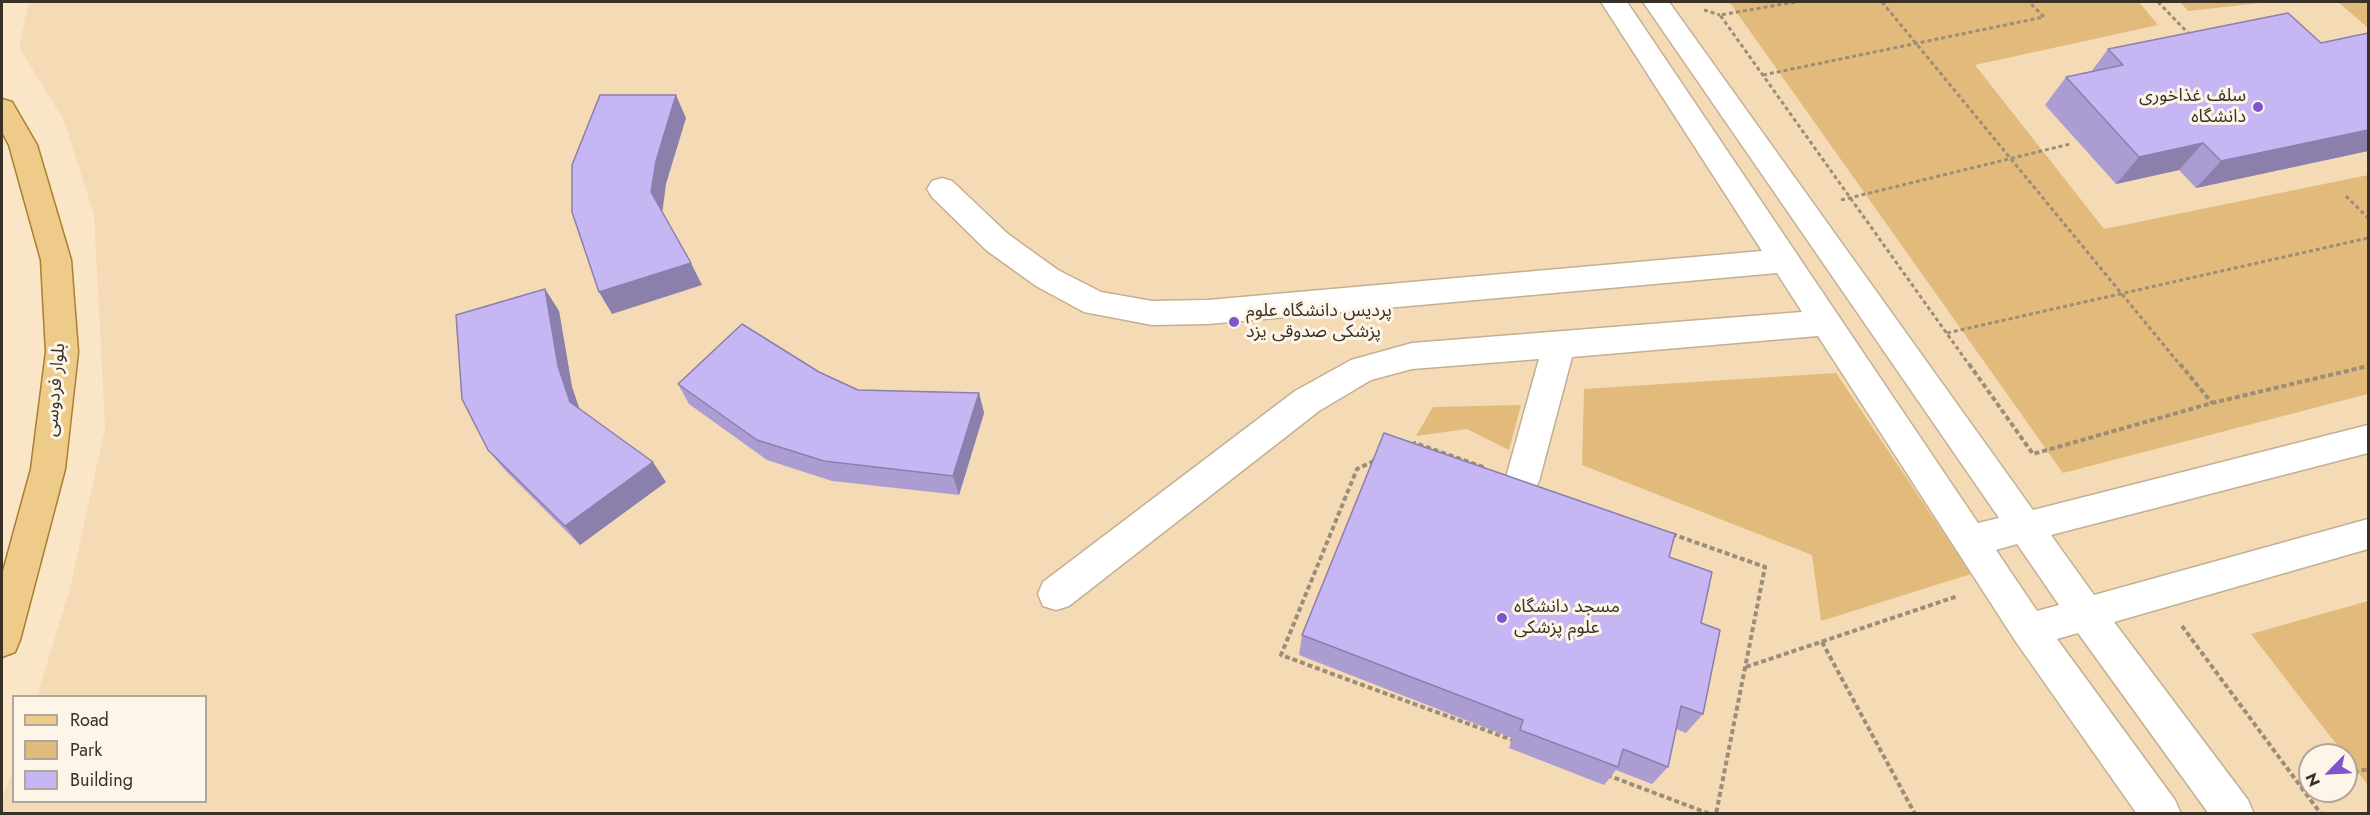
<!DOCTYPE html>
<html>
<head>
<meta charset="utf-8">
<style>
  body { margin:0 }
  #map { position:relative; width:2370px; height:815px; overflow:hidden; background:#fae6c7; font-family:Jost,sans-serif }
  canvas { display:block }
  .frame { position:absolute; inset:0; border:3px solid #393125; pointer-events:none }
  .legend { position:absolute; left:12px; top:695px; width:195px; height:108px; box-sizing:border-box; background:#fdf5e8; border:2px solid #afa79a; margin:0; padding:8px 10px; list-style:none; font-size:18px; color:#393125 }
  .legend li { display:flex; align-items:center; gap:12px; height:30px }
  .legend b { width:30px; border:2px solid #afa79a }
  .north { position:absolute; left:2298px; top:743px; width:60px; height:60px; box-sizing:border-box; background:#fdf5e8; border:2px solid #afa79a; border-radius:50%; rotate:246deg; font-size:16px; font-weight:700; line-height:24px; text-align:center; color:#393125 }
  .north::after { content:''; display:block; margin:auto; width:21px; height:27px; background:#8054cd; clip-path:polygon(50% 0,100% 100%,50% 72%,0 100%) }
</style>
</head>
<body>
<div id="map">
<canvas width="2370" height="815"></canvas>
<div class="frame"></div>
<ul class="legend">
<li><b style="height:8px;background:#efcb89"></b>Road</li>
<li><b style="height:16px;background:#e1ba7c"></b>Park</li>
<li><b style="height:16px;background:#c7b6f4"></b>Building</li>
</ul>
<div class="north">N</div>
</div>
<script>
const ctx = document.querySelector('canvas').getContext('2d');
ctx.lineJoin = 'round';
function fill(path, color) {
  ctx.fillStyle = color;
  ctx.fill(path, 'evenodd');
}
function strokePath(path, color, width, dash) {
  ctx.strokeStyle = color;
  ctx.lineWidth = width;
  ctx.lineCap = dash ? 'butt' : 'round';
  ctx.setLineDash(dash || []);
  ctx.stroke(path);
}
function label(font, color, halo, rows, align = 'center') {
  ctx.font = font + ' Jost,"Noto Sans Arabic",sans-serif';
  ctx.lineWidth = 6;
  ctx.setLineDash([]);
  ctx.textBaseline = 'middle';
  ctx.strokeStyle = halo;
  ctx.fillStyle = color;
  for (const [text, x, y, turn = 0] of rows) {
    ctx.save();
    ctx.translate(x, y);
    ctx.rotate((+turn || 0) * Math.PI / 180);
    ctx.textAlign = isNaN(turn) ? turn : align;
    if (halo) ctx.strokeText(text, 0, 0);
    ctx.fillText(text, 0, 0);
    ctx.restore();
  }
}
fill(new Path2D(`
  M29,2H2368V813L2,814V799L13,771L14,802H206V696H37L70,588L105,428L94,215L64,121L19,47ZM2310,755H2346V791H2310Z`), '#f4dbb6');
fill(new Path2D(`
  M1739,2H2139L2158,25L1975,65L2104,229L2368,175V394L2063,473L1730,3Z
  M2180,2H2269L2188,11Z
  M2338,2H2368V28Z
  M1836,373L1971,574L1821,621L1812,555L1582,465L1584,389Z
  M1521,405L1509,450L1467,429L1416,436L1433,407Z
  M2368,601V785L2251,634Z`), '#e1ba7c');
const minor = new Path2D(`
  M1601,2H1627L1978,523L1999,518L1643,2H1669L2033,510L2368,425V453L2051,535L2094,595L2368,519V549L2114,622L2248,800L2254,814H2209L2078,633L2057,639L2175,800L2181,814H2137L2016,642L1818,336L1572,357L1539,481L1534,491L1522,496L1510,491L1505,481L1539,359L1412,369L1371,380L1319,411L1069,606L1056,610L1043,606L1038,594L1043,582L1295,391L1351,360L1412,343L1802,312L1777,273L1208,324L1152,325L1084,312L1036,286L986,250L932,197L927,189L932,181L942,178L952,181L1008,234L1058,270L1101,292L1152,301L1208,300L1762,251ZM2017,544L2059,605L2037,611L1996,550Z`);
const major = new Path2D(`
  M2,99L12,102L37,145L71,260L78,352L65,469L20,640L15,652L2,657V575L31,469L46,352L41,260L9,145L2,132Z`);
strokePath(minor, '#c3af92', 3);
strokePath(major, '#a97f33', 3);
strokePath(new Path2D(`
  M1795,2L1720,15L1970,366
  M1882,2L2181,366
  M2158,2L2191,36
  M1704,10L1720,15
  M1763,75L2044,17L2029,2
  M2346,196L2368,218
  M1841,200L2070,144
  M1947,333L2368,238`), '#9b8d77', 3, [4, 3]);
strokePath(new Path2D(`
  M1969,364L2033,454L2212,403L2368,366
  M2180,364L2212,403
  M1411,445L1415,443L1486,468
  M1374,461L1357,469L1281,655L1515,741
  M1672,534L1765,567L1716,814
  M2182,626L2321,814
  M1822,642L1915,814
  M1746,667L1958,596
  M2346,774L2368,769
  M1607,775L1710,814
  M2300,785L2310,783`), '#9b8d77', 4, [5, 3]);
fill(minor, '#fff');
fill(major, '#efcb89');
fill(new Path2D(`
  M2368,33V151L2196,188L2179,170L2116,184L2045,105L2066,77L2091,72L2108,49L2321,43Z
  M545,289L559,311L572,387L579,408L666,482L580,545L505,470L488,450Z
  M819,372L858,390L979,393L984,413L959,495L832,481L767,460L689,404L678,384Z
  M1701,623L1703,714L1686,733L1676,729L1668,767L1652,784L1616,770L1604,785L1509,748L1512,738L1299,655L1302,635Z`), '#ab9dd2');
fill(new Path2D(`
  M676,95L686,118L666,184L662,215L651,192L656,161Z
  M2368,130V151L2196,188L2221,161Z
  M2203,143L2179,170L2116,184L2139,157Z
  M691,263L702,285L612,314L599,292Z
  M545,289L559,311L572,387L584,422L570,402L558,366Z
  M979,393L984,413L959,495L953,476Z
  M653,462L666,482L580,545L565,526Z`), '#8b7fab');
const building = new Path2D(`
  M2288,13L2321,43L2368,33V130L2221,161L2203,143L2139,157L2066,77L2123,65L2108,49Z
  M600,95H676L656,161L651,192L691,263L599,292L572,212V165Z
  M545,289L558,366L570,402L653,462L565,526L488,450L462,399L456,315Z
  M742,324L819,372L858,390L979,393L953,476L824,461L757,440L678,384Z
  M1384,433L1675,534L1669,557L1712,572L1701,623L1720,630L1703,714L1681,706L1668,767L1623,749L1618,767L1520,730L1523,720L1302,635Z`);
fill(building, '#c7b6f4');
strokePath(building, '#8b7fab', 1.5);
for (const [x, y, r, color] of [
  [2258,107,6,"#8054cd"],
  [1234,322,6,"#8054cd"],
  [1502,618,6,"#8054cd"]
]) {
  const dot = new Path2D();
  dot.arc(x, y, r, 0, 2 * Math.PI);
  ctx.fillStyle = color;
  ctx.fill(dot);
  strokePath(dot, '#fdf5e8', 2);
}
label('18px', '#393125', '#fdf5e8', [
  ["سلف غذاخوری",2246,97,"right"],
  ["دانشگاه",2246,118,"right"],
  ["پردیس دانشگاه علوم",1246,312],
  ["پزشکی صدوقی یزد",1246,333],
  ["مسجد دانشگاه",1514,608],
  ["علوم پزشکی",1514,629]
], 'left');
label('18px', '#393125', '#fdf5e8', [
  ["بلوار فردوسی",56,390,-85]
]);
</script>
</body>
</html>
